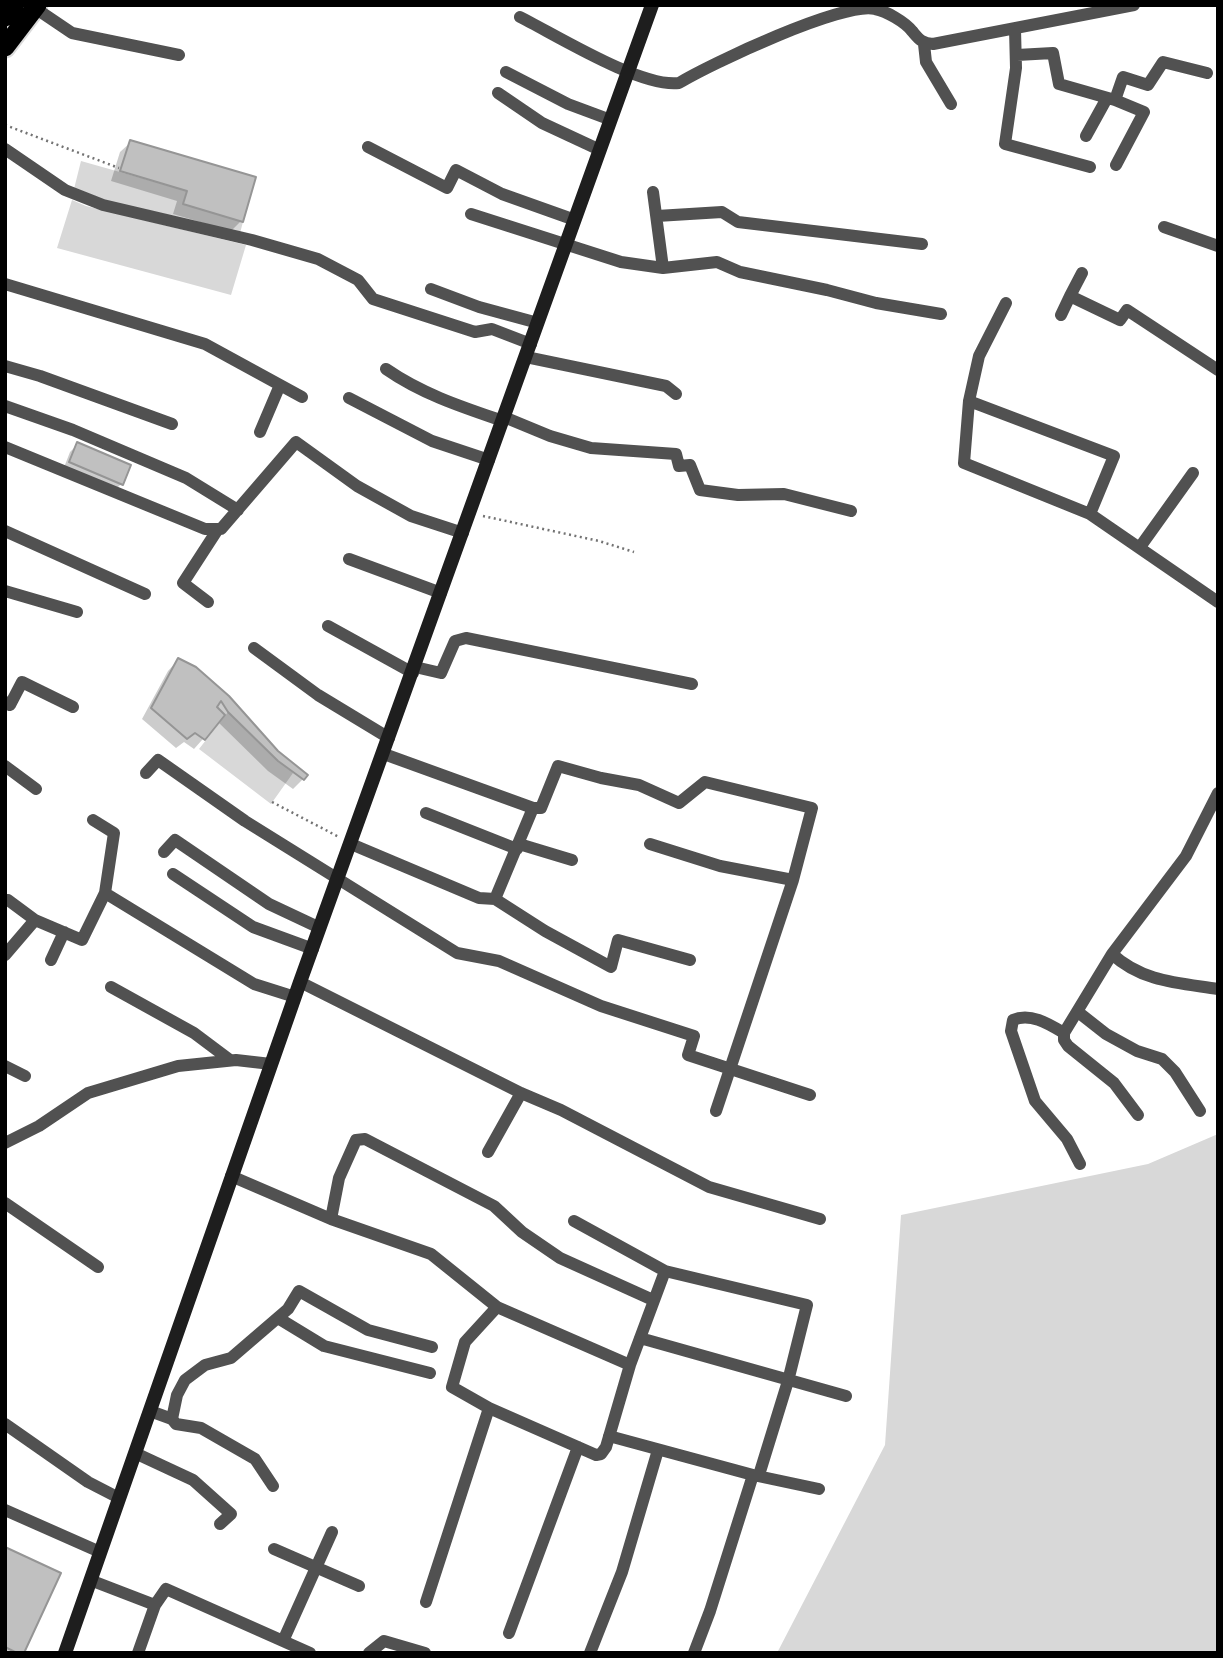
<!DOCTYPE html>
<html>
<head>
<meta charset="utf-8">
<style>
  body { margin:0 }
  #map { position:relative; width:1223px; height:1658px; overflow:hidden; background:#fff; font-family:Mulish,sans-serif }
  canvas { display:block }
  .frame { position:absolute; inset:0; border:7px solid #000; pointer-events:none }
</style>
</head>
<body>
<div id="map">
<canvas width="1223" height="1658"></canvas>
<div class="frame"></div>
</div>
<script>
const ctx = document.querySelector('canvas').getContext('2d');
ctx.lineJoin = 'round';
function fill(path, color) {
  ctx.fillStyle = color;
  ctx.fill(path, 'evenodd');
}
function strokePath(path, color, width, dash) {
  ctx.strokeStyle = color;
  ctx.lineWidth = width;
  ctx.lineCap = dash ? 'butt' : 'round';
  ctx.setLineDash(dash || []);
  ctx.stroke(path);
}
fill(new Path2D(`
  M81,161L187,191L183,204L243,222L240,233L108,201L74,189Z
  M72,200L86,206L246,245L231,295L57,248Z
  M228,712L293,773L271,804L199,749Z
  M1218,1134V1653H777L885,1445L901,1215L1148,1164Z`), '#d8d8d8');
fill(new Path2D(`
  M131,142L241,221L231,231L173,214L177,201L111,181L120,152Z
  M78,444L121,484L114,491L63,470L70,452Z
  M178,660L303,779L293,789L268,771L218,722L194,749L184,742L176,748L142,719L168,671Z
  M5,1549L22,1653H5Z`), '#0003');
const building = new Path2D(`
  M130,140L256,177L243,222L183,204L187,191L120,171Z
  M77,442L131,465L123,485L69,462Z
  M178,658L196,667L229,696L278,751L308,775L304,780L278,761L228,712L221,701L217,707L225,715L205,740L195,733L187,739L151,708Z
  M5,1547L61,1573L24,1653H17L5,1647Z`);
fill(building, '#c0c0c0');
strokePath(building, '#959595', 2);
const trunk = new Path2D(`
  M5,17L14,5
  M5,47L37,5`);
strokePath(trunk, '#dbdbdb', 23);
strokePath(new Path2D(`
  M5,125L119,168
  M483,516L599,541L634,552
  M272,802L339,837`), '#737373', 2.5, [2, 3.5]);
strokePath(new Path2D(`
  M35,8L72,33L179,55
  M520,17C556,35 641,88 679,83C710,64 844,1 875,9C886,11 905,22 912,31C919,39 921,43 933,44L1134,5
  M1015,29L1016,68L1005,144L1090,167
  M924,44L926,62L951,104
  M1017,55L1053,53L1059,84L1115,100L1144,112L1116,165
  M506,72L568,104L611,120
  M498,93L542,123L600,150
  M1115,100L1123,77L1148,85L1163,62L1207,73
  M1086,136L1107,98
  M368,147L447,188L456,170L502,194L575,220
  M5,149L65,190L103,205L252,240L318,259L358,280L373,299L475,332L492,329L531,344
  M653,192L663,268
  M471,214L621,262L663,268L717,262L740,272L827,290L876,303L941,314
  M657,216L722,212L738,222L922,244
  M1164,227L1218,246
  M1082,273L1070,296L1120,320L1127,310L1218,370
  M5,284L205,344L302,397
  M431,289L479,307L538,323
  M1006,303L979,356L969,401L964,463L1090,514L1218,602
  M1061,315L1070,296
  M526,357L666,386L676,394
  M5,366L40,376L172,424
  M386,369C422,394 462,407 503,421
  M349,398L432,441L489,460
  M969,401L1114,456L1090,514
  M5,406L73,430L186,478L238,510
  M504,417L550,436L591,448L676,454L679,466L690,465L700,490L738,495L784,494L851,511
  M260,432L280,385
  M5,447L205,529H221L296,442L357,486L411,516L463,533
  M5,531L145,594
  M1140,547L1193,473
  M349,559L441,593
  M5,591L77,612
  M208,602L183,583L218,529
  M328,626L413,673
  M254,648L318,695L389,738
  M415,667L441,673L455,641L466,638L692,684
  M5,702L10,705L22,682L73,707
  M384,754L533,808H541L558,766L601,778L639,785L679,803L705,782L812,808L793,880L716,1111
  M5,766L36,789
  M146,773L158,760L245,821L457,953L499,961L601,1006L694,1036L688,1055L810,1095
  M426,813L517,849
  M93,820L114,833L105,893
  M351,844L479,898L495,899L545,931L611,967L618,940L690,960
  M519,844L572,860
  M650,844L720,866L793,880
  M164,852L175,840L269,904L320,928
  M173,874L253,927L313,949
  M495,899L533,808
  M8,900L35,920L82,940L105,893L254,984L295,997
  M1112,954C1142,982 1180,983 1218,989
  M5,955L35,920
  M51,960L64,932
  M300,982L521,1093L561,1110L709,1187L820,1219
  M111,987L194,1033L230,1060
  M1078,1012L1106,1034L1137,1051L1162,1059L1175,1072L1200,1111
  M1064,1033C1049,1024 1030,1012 1013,1020L1011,1031L1035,1101L1067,1139L1080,1164
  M5,1066L25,1076
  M1138,1115L1114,1083L1068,1046L1064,1040V1033L1112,954L1186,856L1218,793
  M5,1143L39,1126L88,1093L178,1066L236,1060L271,1064
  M488,1152L521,1093
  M231,1176L331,1219L431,1254L497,1307L630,1365
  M5,1203L98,1267
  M331,1219L339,1178L356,1140L365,1139L494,1206L522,1232L560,1258L653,1300
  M574,1221L665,1271L807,1305L788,1381L759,1475
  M497,1307L465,1342L452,1387L489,1408L596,1455L601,1454L606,1447L630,1365L665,1271
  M278,1318L324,1346L430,1373
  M640,1338L846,1396
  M150,1411L172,1419L176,1424L201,1428L255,1459L273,1486
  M172,1419L177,1395L185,1380L205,1365L231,1358L288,1309L299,1291L368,1330L432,1347
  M5,1424L88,1482L119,1498
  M609,1436L753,1475L819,1489
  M135,1453L193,1480L231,1514L220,1524
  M5,1510L100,1552
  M274,1549L359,1586
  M90,1580L155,1605L166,1589L310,1653
  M426,1602L489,1408
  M509,1633L578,1447
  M283,1641L332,1532
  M138,1653L155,1605
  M369,1653L384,1641L425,1653
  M590,1653L622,1572L658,1450
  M694,1653L710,1611L753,1475`), '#515151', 12);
strokePath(new Path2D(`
  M65,1653L300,982L652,5`), '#1e1e1e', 14);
strokePath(trunk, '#000', 19);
</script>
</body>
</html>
